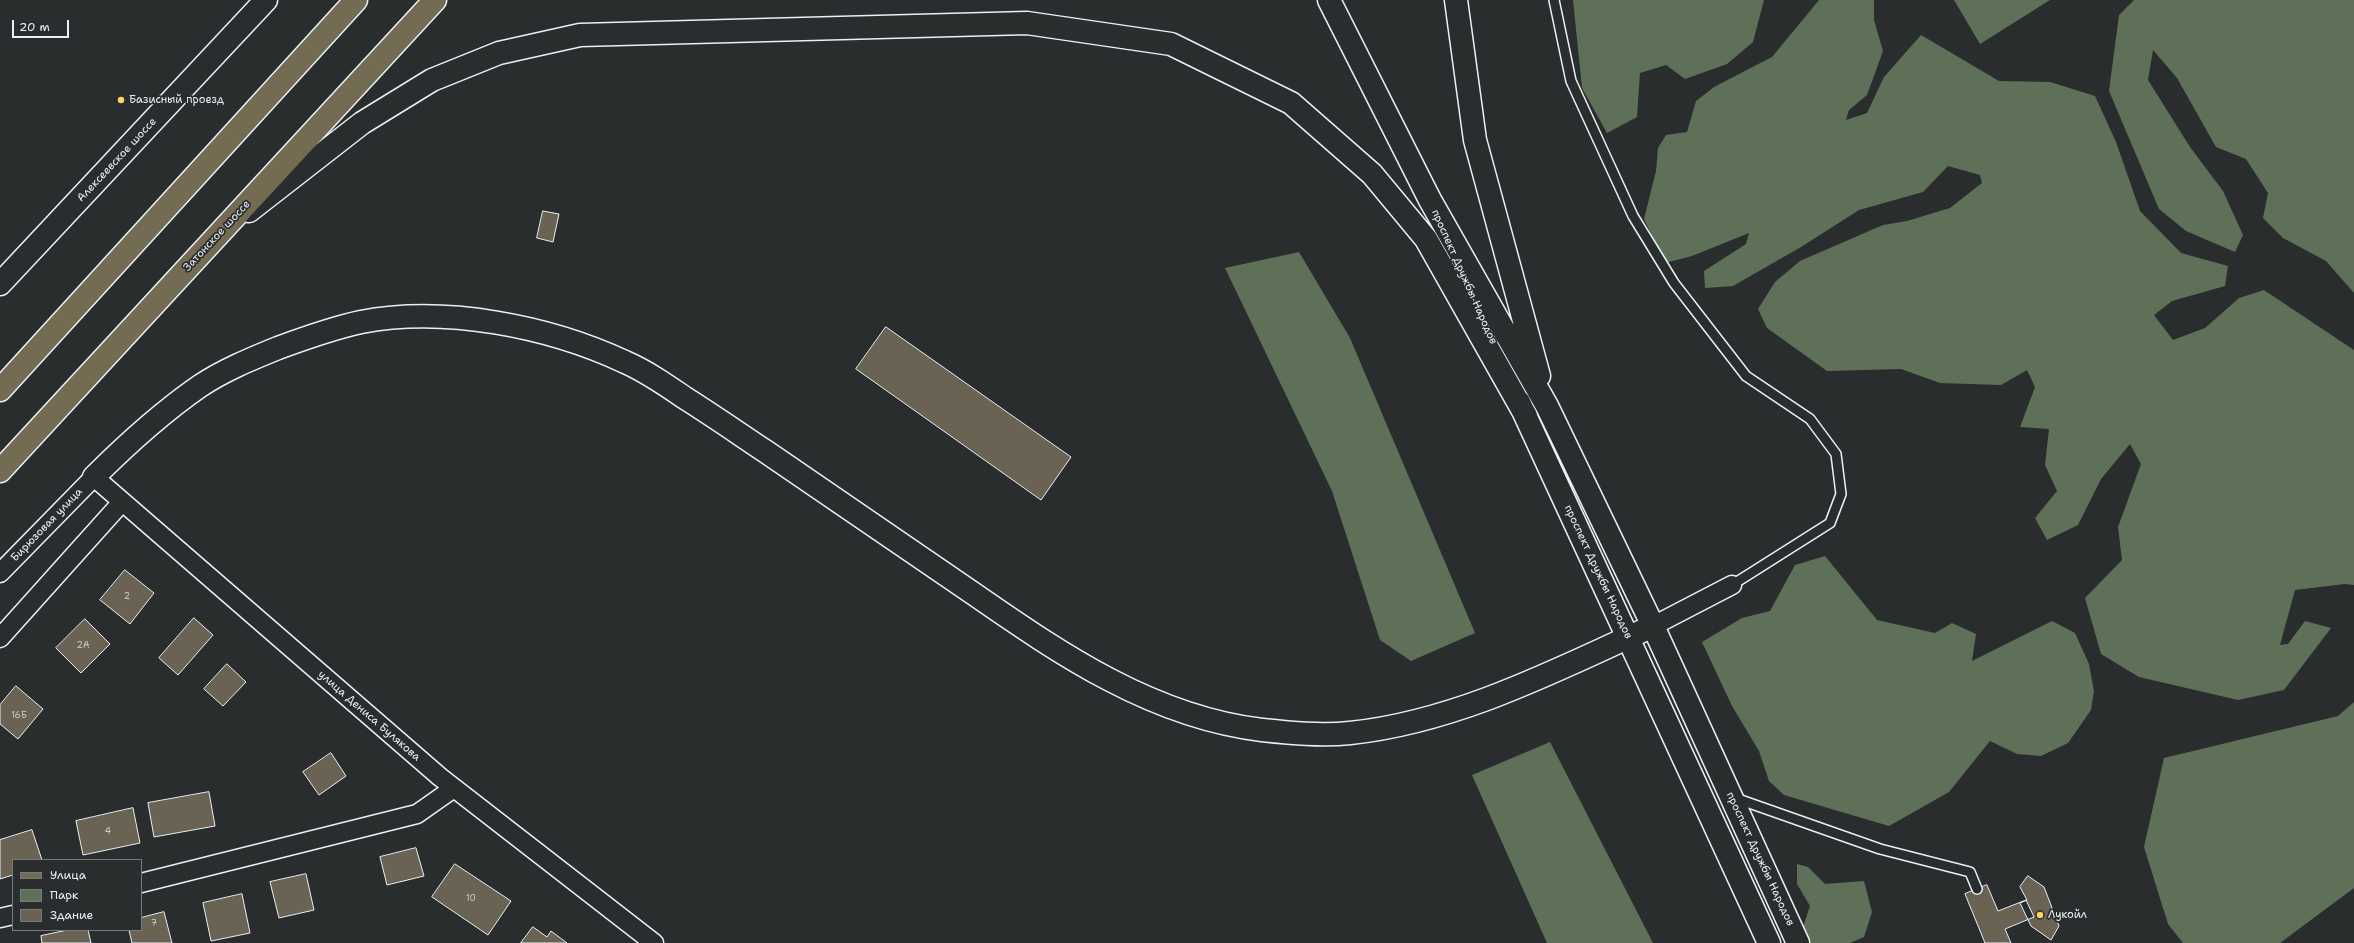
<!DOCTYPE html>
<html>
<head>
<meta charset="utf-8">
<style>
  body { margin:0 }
  #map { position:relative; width:2354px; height:943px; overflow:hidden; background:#2a2d2e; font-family:"Shantell Sans",sans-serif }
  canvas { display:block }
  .legend { position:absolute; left:12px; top:859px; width:130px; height:72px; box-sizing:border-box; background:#2a2d2e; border:1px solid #767b7f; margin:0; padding:5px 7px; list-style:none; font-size:12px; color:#e8f1f8 }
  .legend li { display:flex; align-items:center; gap:8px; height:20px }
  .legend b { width:20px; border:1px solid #767b7f }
  .scale { position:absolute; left:12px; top:20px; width:57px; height:18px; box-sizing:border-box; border:2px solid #e8f1f8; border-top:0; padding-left:5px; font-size:12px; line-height:14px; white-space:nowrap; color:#e8f1f8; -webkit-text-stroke:3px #2a2d2e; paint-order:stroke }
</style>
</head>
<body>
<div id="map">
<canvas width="2354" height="943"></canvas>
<ul class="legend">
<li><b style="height:5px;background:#736b52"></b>Улица</li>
<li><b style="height:11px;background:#5f7058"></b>Парк</li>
<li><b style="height:11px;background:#6a6252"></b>Здание</li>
</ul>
<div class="scale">20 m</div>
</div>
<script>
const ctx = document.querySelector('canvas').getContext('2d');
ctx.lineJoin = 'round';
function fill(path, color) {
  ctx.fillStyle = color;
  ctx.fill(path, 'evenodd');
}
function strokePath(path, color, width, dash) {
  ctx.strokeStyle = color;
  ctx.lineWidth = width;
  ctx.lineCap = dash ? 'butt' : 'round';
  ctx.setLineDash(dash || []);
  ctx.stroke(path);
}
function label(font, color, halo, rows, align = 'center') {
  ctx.font = font + ' "Shantell Sans",sans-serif';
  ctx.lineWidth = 3.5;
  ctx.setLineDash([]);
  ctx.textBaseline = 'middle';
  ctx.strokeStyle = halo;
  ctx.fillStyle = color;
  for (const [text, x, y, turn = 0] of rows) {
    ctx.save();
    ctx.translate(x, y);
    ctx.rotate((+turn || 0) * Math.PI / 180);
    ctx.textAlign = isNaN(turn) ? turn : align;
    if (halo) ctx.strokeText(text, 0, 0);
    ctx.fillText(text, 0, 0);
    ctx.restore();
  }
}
fill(new Path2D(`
  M1573,0H1764L1753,42L1727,64L1685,79L1666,65L1640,73L1637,117L1607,133L1582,88Z
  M1819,0H1874V20L1883,51L1867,95L1849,110L1846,120L1867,113L1884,77L1921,35L1999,81L2050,82L2095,96L2116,142L2140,211L2181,253L2228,266L2225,286L2172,301L2154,315L2173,340L2205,328L2239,298L2264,290L2354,350V585L2345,584L2295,590L2280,645L2288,644L2305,621L2331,628L2284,690L2238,700L2139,677L2101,654L2085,598L2122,560L2118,527L2141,464L2130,444L2101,479L2078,525L2047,540L2035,518L2057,491L2045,465L2049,429L2020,427L2035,387L2027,370L2001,385L1940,383L1901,369L1827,371L1767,328L1758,309L1775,282L1800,261L1883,225L1907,221L1950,208L1982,183L1980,175L1948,166L1923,192L1859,210L1801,247L1733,286L1705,288L1704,271L1746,244L1749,233L1692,256L1665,263L1644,219L1656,171L1658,148L1666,135L1687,132L1696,101L1714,87L1772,57Z
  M1954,0H2050L1980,44Z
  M2134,0H2354V293L2326,261L2283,238L2263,218L2268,193L2246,159L2216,147L2177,78L2153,50L2148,80L2190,147L2223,191L2243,235L2235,252L2186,231L2159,209L2109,91L2119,15Z
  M1299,252L1350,338L1475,633L1411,661L1380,640L1332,491L1225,268Z
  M1825,556L1877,620L1935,633L1952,623L1976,634L1972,661L2052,621L2075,633L2089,664L2094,691L2091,710L2068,743L2041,756L2017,754L1990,741L1949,792L1889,826L1784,795L1769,781L1759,751L1732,706L1702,642L1742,618L1770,611L1795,565Z
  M2354,702V888L2280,943H2183L2168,924L2144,847L2164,758L2338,716Z
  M1550,742L1653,943H1547L1472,775Z
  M1797,864L1808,867L1825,884L1864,881L1872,912L1864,937L1850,943H1805L1801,933L1810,906L1797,884Z`), '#5f7058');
const building = new Path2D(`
  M543,211L559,214L553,242L537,238Z
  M886,327L1071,457L1041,500L856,369Z
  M125,570L154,593L130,624L100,600Z
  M194,618L213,635L178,675L159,658Z
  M85,619L110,644L81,673L56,648Z
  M227,664L246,682L223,706L204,689Z
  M16,686L43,709L18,739L0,724V705Z
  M331,753L346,776L319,795L303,772Z
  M209,792L215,826L154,837L148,803Z
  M133,808L140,843L83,855L76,821Z
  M32,830L42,860H13V875L0,879V840Z
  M416,848L424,876L387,885L380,857Z
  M455,864L511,901L488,935L432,897Z
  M306,874L314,910L279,918L270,882Z
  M2028,876L2044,887L2059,926L2051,940L2031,926L2020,903L2027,900L2020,887Z
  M1987,885L1998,911L2026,900L2034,917L2005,929L2011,943H1985L1965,894Z
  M242,894L250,933L211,941L203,903Z
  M164,912L172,943H132L129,930H141V918Z
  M533,927L547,937L551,931L567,943H521Z
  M68,930H88L91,943H42L41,936Z`);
fill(building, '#6a6252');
strokePath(building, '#e8f1f8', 1);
const lane = new Path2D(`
  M1554,0L1571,81L1633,216L1674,283L1746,376L1810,419L1836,454L1841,494L1830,523L1732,585
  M1735,798L1880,849L1970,872L1977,889`);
const street = new Path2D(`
  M0,573L94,477L440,777L654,943
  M1653,626L1732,585
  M0,638L122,502
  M141,883L417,814L454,788
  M0,918L13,915`);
const secondary = new Path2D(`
  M1329,0L1430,200L1547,406L1653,626L1798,943
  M1456,0L1475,140L1539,376
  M249,211L362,123L432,80L499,53L580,35L1027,23L1171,44L1291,103L1372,174L1426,239L1526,416
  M0,284L266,0
  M1519,402L1769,943
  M94,477C127,444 161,413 200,386C224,370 251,359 278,348C305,338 333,328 361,322C445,306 548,326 625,362C646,371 666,385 685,398C712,415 738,433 765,451C834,499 904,546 974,594C1062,655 1153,717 1262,730C1291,733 1321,736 1350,733C1456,722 1557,670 1653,626`);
const primary = new Path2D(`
  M0,390L356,0
  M0,471L435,0`);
strokePath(lane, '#e8f1f8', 12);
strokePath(street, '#e8f1f8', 21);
strokePath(secondary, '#e8f1f8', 25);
strokePath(primary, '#e8f1f8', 25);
strokePath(lane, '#2a2d2e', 9);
strokePath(street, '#2a2d2e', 18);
strokePath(secondary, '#2a2d2e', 22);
strokePath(primary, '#736b52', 22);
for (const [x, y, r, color] of [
  [121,100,4,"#ffd166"],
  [2040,915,4,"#ffd166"]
]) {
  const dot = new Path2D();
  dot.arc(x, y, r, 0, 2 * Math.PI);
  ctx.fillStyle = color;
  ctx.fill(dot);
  strokePath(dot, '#2a2d2e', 1.5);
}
label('9px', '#c8cdce', null, [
  ["2",127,597],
  ["2А",83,646],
  ["16Б",19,716],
  ["4",108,832],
  ["10",471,899],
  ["7",154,924]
]);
label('11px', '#e8f1f8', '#2a2d2e', [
  ["Базисный проезд",129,100],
  ["Лукойл",2048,915]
], 'left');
label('11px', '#e8f1f8', '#2a2d2e', [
  ["Алексеевское шоссе",117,160,-47],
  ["Затонское шоссе",217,236,-47],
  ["проспект Дружбы Народов",1464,277,66],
  ["Бирюзовая улица",47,525,-46],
  ["проспект Дружбы Народов",1598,572,65],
  ["улица Дениса Булякова",369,716,41],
  ["проспект Дружбы Народов",1760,859,65]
]);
</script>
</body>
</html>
